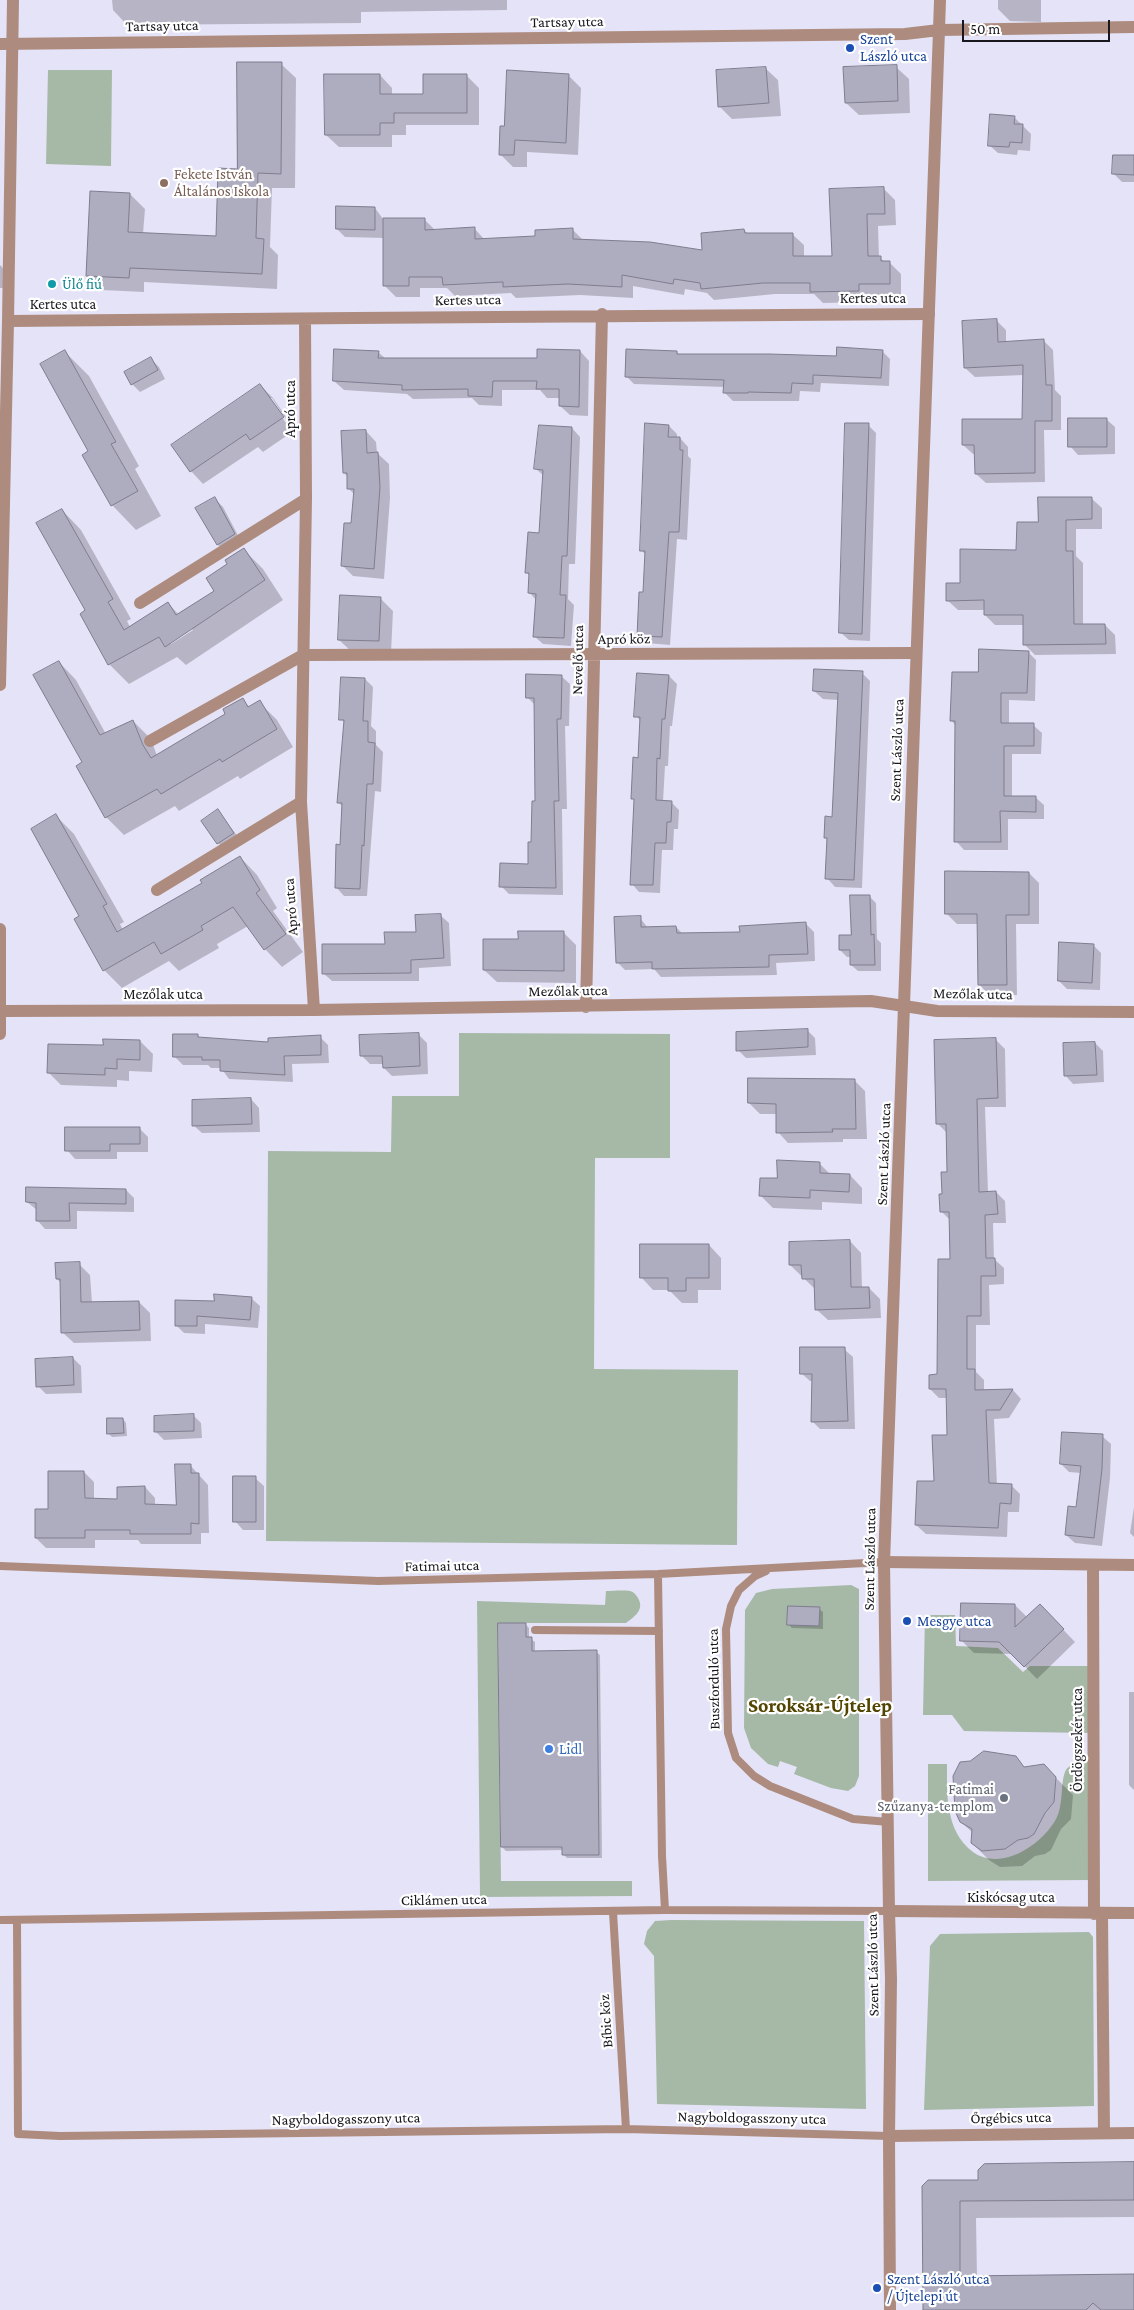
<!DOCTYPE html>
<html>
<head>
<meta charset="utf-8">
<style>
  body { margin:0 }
  #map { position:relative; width:1134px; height:2310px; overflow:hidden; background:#e5e3f7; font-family:"Crimson Pro",serif }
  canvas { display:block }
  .scale { position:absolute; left:962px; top:20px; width:148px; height:22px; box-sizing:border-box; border:2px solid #18171e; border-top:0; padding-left:6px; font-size:15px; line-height:18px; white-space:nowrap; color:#18171e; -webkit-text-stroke:4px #fff; paint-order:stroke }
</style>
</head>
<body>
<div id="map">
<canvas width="1134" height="2310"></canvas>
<div class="scale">50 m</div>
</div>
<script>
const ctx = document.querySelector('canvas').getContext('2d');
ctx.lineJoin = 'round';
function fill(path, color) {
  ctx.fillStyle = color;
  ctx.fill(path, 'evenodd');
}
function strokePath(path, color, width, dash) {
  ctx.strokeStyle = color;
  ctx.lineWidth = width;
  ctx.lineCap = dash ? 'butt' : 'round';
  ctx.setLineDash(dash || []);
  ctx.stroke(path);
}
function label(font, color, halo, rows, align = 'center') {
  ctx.font = font + ' "Crimson Pro",serif';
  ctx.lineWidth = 4.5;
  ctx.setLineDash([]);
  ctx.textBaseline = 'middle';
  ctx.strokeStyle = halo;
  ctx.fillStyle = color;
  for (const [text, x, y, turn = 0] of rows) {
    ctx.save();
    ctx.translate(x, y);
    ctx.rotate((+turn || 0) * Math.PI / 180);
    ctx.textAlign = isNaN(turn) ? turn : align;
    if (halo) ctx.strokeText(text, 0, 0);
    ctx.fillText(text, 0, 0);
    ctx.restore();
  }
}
fill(new Path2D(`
  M48,70H112L111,166L46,164Z
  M459,1033L670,1034V1158H595L594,1369L738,1370L737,1545L266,1541L268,1151L391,1152L392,1096H459Z
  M851,1585L859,1589V1776L855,1786L848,1791L831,1788L794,1774L797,1767L780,1761L778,1767L768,1764L751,1748L744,1728L745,1610L756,1593L772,1589Z
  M606,1591C613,1591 623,1590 630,1591C634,1592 636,1595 638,1598C645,1610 634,1617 626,1623H498L501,1881H632V1896L480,1897L477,1601L605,1605Z
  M925,1615H955L956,1646L998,1648L1023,1672L1030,1666H1090L1089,1733L964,1731L952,1715H923Z
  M1089,1761L1090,1880L928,1881V1764H947C947,1795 945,1831 973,1852C1001,1872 1042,1845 1056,1819C1064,1805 1060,1780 1066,1770C1067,1768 1071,1765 1074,1762Z
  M671,1920L864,1921L866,2109L657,2104L654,1956L644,1944L647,1931L655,1921Z
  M1089,1932L1093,1937L1094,2106L924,2110L930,1946L940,1934Z`), '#a6b9a7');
fill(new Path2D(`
  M112,0H507V10L361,12V23L127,25L113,10Z
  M998,0H1041V22L1010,21L998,9Z
  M281,64L296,78L295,188H272L270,247L278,255L277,289L144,282V292L102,290L88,276L130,194L145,209L143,234L217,238L238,170Z
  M896,67L909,79L910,113L859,115L846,103Z
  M765,68L778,80L781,116L732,119L719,106Z
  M380,75L392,88V95H424L466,75L479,88V125H406V135H392V147H339L326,135Z
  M568,75L581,88L578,155L527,152V167H513L500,154Z
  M1014,117L1031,134L1030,151L1018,150L1017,155L998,153L989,145Z
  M1134,156V182H1122L1114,174Z
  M883,188L895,200L896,225L878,226L879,257L885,262H889L901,274V295H870V302L823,303L814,294H775L714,300L707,293L685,289L684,295L633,286V298L580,295L516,298L511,293L455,296L447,288H420V297H396L384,285V238L345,237L337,229L375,208L383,219H424L436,231L474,228L485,240L537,237L572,229L584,241L704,252L744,230L748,234H792L804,245V258L833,257Z
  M0,265L3,268V288H0Z
  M996,320L1006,330V342L1043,340L1053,350L1055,390L1061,396V430H1044L1045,482L986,483L976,474V454H973L963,445L1023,420L1024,375L975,377L965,368Z
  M580,351L589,361L588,416L570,415L560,406V398H547L540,390H502V406L479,405L472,398L413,399L407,394L344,390L334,381L378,352L386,359H538Z
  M882,351L890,359L889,386L821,383L820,392L800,391L799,401H733L725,393V387L634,384L626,376L677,352L680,356L837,358Z
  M65,352L89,376L139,466L135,469L161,516L136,530L112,505L90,452Z
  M151,359L159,367L165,379L140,392L132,384Z
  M260,385L273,398L295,430L263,452L258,447L203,484L191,471L173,445ZM269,398H272L288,422L286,423Z
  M1106,419L1115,427V454L1078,455L1070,446Z
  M868,425L876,433L870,641L849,640L840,632Z
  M669,426L677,434V438H680L688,447V456L691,459L687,540L677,539L670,645L647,643L638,635L644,594L646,555L642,551Z
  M572,428L580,437L575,564H569L568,599L574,605L571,646L543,644L534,636L536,600L530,593L531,577L527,573L540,534L544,476L536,469Z
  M366,431L376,442L377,453L389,464L390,498L384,579L353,576L342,565L352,525L355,495L349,489L348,477L344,473Z
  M1091,498L1102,508V529H1076V556L1083,563V625H1105L1115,635L1116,654L1035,655L1025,645L1024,625H995L985,615V610H958L947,600L961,584L1018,552L1039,523Z
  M215,499L223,507L242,543L226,553L218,545L197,509Z
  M62,510L81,530L131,619L127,621L130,627L168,603L179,615L216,591L229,564L243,549L263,569L283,600L186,665L177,657L129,684L109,664L81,614L87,611ZM191,628L193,630L171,644L170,642Z
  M380,598L393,611L391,653L352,652L339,640Z
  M1028,652L1036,660L1035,701L1009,700V724L1033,725L1042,733L1041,754H1012V797H1035L1044,805V819H1008V850H964L956,841V726L951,720Z
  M59,662L76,680L106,734L133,721L151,739L157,756L227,715L242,700L250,707L259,702L277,720L293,747L240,779L238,776L179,811L175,806L124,835L106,817L84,763Z
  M862,673L870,681L862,888L835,887L827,878L828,841L825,837L833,818L838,700L823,699L814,691Z
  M639,675L669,676L677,684L672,726H670L668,766H665L663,802H671L679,810L678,829H674L673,850H662L660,893L639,892L632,884L635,801L633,798L639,759L641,721L636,716Z
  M561,676L570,684L569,726H565L567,809H562L563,895L509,894L501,886L529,865L532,844L536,802V706L527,697Z
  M365,679L373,687L371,726L376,731V745L383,752L381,792L375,791L367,896H344L336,887L341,846L343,807L339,803L345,723L341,719Z
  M218,811L242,842L226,851L218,843Z
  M56,816L74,834L124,922L120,924L123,930L203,884L240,857L257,875L277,908L273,911L303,952L282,967L265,949L248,926L217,944L219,948L179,971L169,961L122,988L104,970L81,916Z
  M1029,873L1039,883V924H1016L1017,995H989L979,984V924H957L947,914Z
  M869,896L876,903L877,939L881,943V971H858L851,965V957H847L840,950L852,936Z
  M440,915L449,923L451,966L419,968V981H332L323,973L417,933Z
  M640,918L648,928L676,927L683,934L741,933L806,924L814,932L815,961L776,963L777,975L661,977L654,969L625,970L617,962Z
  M563,932L576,945V983L497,982L484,970L519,940Z
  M1093,945L1101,953L1100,990L1067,989L1059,981Z
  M807,1030L815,1038L816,1055L746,1058L738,1050Z
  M418,1034L427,1043L428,1074L392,1076L384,1068V1064H370L362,1056Z
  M197,1035L200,1038L269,1043L320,1037L328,1045L329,1063L292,1064L293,1082L229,1079L221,1068H211L208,1065H183L175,1057Z
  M996,1040L1005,1049L1006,1107H985L988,1192H996L1005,1201L1006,1223H993L994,1259L1004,1268V1284L989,1285L990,1325H976V1372L984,1380V1391L1013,1390L1021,1399L1009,1418L994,1419L997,1485H1011L1020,1494L1019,1512H1008L1007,1537L926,1534L916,1525L935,1483L949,1436L948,1398H939L930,1389L938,1376L951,1260L950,1220L941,1211L949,1173L946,1132L937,1123Z
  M140,1041L153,1054L152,1072L129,1071V1081L117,1080V1087L61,1085L49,1073L104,1047Z
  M1095,1043L1103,1051L1104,1082L1073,1084L1065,1075Z
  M854,1080L865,1091L867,1139H843V1142L788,1143L778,1132L777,1114H760L749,1103Z
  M251,1099L259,1108L260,1132L202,1133L193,1125Z
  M140,1129L148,1137V1152H117V1159H75L67,1150Z
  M819,1163L831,1175H850L862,1188V1204L822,1202V1210L773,1208L760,1195L778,1180Z
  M126,1190L134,1198V1212L77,1211V1229H45L37,1220V1210L27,1202Z
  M850,1241L861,1253L862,1288H869L880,1299L881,1318L828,1320L816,1309V1290L790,1265Z
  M709,1245L721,1258V1290H698V1303H682L669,1290H653L641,1277Z
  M79,1264L90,1275L92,1303L139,1302L150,1313L151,1341L74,1343L62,1332L61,1283L57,1279Z
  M251,1298L260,1306L258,1328L205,1324V1334L184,1333L176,1325L215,1302Z
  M844,1349L853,1357L855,1429H820L812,1421L813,1381H810L801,1373Z
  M73,1358L81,1366L82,1393L46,1394L38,1386Z
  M193,1415L201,1423L202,1438L164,1440L156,1432Z
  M123,1419L126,1423L127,1436L112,1437L108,1433Z
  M1102,1436L1111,1444L1110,1478L1102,1546L1075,1543L1066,1535L1077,1509L1081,1473L1069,1472L1061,1464Z
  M190,1465L208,1485L209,1533H201V1544H141L138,1540H95V1548H46L36,1538L50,1510L84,1472L94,1482V1499L118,1500L145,1487L155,1498V1506H177Z
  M255,1478L264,1486V1530H243L235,1521Z
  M1134,1507V1537L1130,1533Z
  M1015,1605L1027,1617L1052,1618L1075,1642L1037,1679L1013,1654L974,1653L961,1640Z
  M819,1609L823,1612V1629L792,1628L789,1625Z
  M525,1624L529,1628V1638L535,1642V1652H596L600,1655L602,1858H567L564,1855V1850L506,1851L502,1847Z
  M1129,1692H1134V1790L1129,1785Z
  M1015,1757L1025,1768L1044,1766L1073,1795L1071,1819L1061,1829L1051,1850L1045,1854L1035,1856L1022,1866L1000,1867L989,1860L972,1843L973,1833L961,1822Z
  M1134,2163V2217L976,2218L977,2277L1134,2276V2310H927L923,2186Z`), '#0003');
const building = new Path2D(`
  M237,62H282L281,174L258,173L256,238L264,239L262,274L130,268L129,278L86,276L90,191L130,193L128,232L216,236L218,168L237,169Z
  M897,65L898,101L845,103L843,67Z
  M766,67L769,103L718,107L716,70Z
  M507,70L569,74L566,143L515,140L514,155H499L500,126H504Z
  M324,74H380V94H423V74H467V113H394V123H380V135H325Z
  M990,114L1015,116L1014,124H1023L1022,143L1010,142L1009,147L988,146Z
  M1113,155H1134V175L1112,174Z
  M884,187L885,214H867L868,256H881V261H890V284H859V291L810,292V283H763L701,289L700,283L674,279L673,284L622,275V287L568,284L503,287V282L443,285L442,277H409V286H383V218H425V230L475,227V239L535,236V230L573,228V239L650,242L702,250L701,233L744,229L745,233H793V256H832L829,189Z
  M336,206L375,207V230L336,229Z
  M997,319L998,342L1044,339L1046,385H1052V421H1035V473L975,474L974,445H962V419H1022L1023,365L964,368L962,321Z
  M837,347L883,350L881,378L813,375V384L792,383L791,393L748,392V393H723L724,380L625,377L626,349L677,351V354H769L836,356Z
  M334,349L379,351L378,358H537V349L580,350L579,407L559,406V389H536L537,381H493L492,397L468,396V389L402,390V385L333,381Z
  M65,350L116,442L111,444L138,491L111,506L82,455L88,451L40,364Z
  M151,357L158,370L131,385L124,372Z
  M260,384L284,417L250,440L246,434L190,472L171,445Z
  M1068,418H1107V447H1068Z
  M645,423L669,425L668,437H680V450H683L679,532H669L662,637L637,636L639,592H643L645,551H640Z
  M845,423H869L862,634L839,633Z
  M539,425L572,427L567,556H562L560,595H566L564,638L533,637L536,594L528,593L529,573H525L528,532L539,533L543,470L534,469Z
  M366,430L367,453L378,452L380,487L374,569L341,566L344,523H351L354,489H347V473H343L341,431Z
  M215,497L235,534L217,545L195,508Z
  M1038,497H1092V519L1066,520V551H1073L1074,624H1105L1106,644L1023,645V615H984V600L946,601V583H960V549L1016,550L1017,522H1038Z
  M62,509L113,599L108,602L124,630L168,602L176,615L214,591L206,578L227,564L225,560L244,548L265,580L165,647L159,637L108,665L80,614L85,610L36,523Z
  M340,595L381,597L379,641L338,640Z
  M979,649L1029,651L1027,693H1001V723H1034V746H1004V796H1036V812L1000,811L1001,842H954L955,721H950L952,672H978Z
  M59,661L100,735L133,720L143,745L151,758L225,714L223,709L243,698L248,707L260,700L277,729L222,762L220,759L161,794L157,789L105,818L76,766L82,762L33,675Z
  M814,669L863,671L854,880L825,879L827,838H824L825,816L832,817L838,693L813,691Z
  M637,673L669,675L665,719H662L660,759L657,758L656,800L672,801L671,822H667L666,843H655L653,885H630L634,799H631L633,757L638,758L640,717H634Z
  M526,674L562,675L561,719H557L559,801H554L556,888L499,887L500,863L528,864V842H531L532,801H535L534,698H526Z
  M341,677L365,678L363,721H368V742L375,743L373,784H367L364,846L362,845L360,889L335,888L336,844L340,845L342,803H337L344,720H339Z
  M218,809L234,833L217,844L201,821Z
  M56,814L107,904L103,906L117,932L202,883L200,880L240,856L260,890L256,893L286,934L264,950L233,907L201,926L203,930L161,954L154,942L103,971L74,919L79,916L31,829Z
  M945,871L1029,872V915H1006L1007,985H978L977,914H945Z
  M850,895H870L871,935L874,934L875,965H850V950H839V935H851Z
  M441,914L444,958L411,960V973L322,974V944H385L384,932H416L415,915Z
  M641,916V927L676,926L677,933L740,932L739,926L806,922L808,954L769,955V967L652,969V962L616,963L614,917Z
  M518,931H564V971L483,970V939H518Z
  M1059,942L1094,944L1092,983L1058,981Z
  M808,1029V1047L736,1051V1032Z
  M419,1033L420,1066L383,1068L382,1056H360L359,1035Z
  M173,1034H198V1037L268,1042V1038L321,1035V1055L284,1056L285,1075L220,1071V1060H202V1057H173Z
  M996,1038L998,1098L977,1099L979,1192L996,1191L998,1214L985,1215L986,1258H995L996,1276H981V1316H967V1369H975V1390L1013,1389L1000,1410H986L989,1483L1012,1484L1011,1504L1000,1503L998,1528L915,1525L917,1481H934L932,1435H947L946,1389H929V1375L937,1374L938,1259H950L949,1212H940L939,1194H942L941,1172H947L946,1124H936L934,1040Z
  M103,1039L140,1040V1060L117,1059V1069L105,1068V1075L47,1073L48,1044L103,1045Z
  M1095,1042L1097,1075L1064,1076L1063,1043Z
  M748,1078L855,1079L856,1129H832L833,1132L776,1133V1104L748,1103Z
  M251,1098L252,1124L192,1126V1100Z
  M65,1127H140V1144H110V1151H65Z
  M777,1160L820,1162V1173L850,1174L849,1192L810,1190V1198L759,1196L760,1178H777Z
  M26,1187L126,1189V1204L69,1203L70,1221H36V1203L26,1202Z
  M850,1240L851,1287H869L870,1308L815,1310L814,1279H802L801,1265H789V1242Z
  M640,1244H709V1278H686V1291H668V1278H640Z
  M80,1262L81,1302L139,1301L140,1330L61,1333L60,1279H56L55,1263Z
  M214,1294L252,1297L250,1320L197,1316V1326H175V1300L214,1301Z
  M800,1347H845L848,1421L811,1422L812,1374H800Z
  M73,1357L74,1385L36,1387L35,1359Z
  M194,1414V1431L154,1432V1416Z
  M107,1418H123L124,1433L107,1434Z
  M1062,1432L1103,1434L1102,1469L1094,1538L1065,1535L1068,1506L1076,1507L1081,1466L1060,1464Z
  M175,1464H191V1473H199V1524L191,1523V1534H130V1530H85V1538H35V1509H48V1471H84L85,1498L117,1499V1487L145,1486V1504L176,1505Z
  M233,1476H256V1522H233Z
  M961,1603L1015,1604V1627L1040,1604L1064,1629L1024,1667L999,1642L960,1641Z
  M788,1606L820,1607L819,1626L787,1625Z
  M498,1623H526V1637H532V1651L597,1650L599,1855H562V1847H501Z
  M984,1751L1016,1756L1024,1767L1044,1764L1056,1777L1054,1802L1045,1813L1034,1834L1028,1838L1018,1840L1005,1849L982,1851L971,1843L972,1829L960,1822L955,1811L953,1776L960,1762L970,1761Z
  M1134,2162V2200L960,2201V2276L1134,2274V2310H1101L1093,2303L1086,2310H923L922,2186L928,2180H978V2170L984,2164Z`);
fill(building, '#aeacbf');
strokePath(building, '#7f7c8e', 1);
strokePath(new Path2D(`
  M0,1566L378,1581L658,1574L884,1562
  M766,1571L755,1576L739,1590L731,1606L726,1629L728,1733L736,1758L754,1776L770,1786L853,1819L889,1822
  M658,1574L662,1856L665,1910
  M535,1630L659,1631
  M613,1912L626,2129
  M0,1920L665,1910L889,1911
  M17,1921L18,2134L60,2136L626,2129L889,2136`), '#ad8c7f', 8);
strokePath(new Path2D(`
  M939,30L940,0
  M305,319L306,499L301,802L314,1010
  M8,321C315,319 622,314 929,314
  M140,603L306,499
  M0,685L8,321L13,0
  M150,741L303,655L916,653
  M157,890L301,802
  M0,929V1034
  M586,1007L602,314
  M1,1011L314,1010L871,1001L937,1011L1134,1012
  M884,1562L1134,1565
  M1093,1565L1094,1914
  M889,1911L1134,1913
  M1102,1914L1104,2133
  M889,2136L1134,2133`), '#ad8c7f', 12);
strokePath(new Path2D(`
  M0,44L905,34L939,30L1134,27
  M890,2310L889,2136L891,1979L889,1911L884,1562L939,30`), '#ad8c7f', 12);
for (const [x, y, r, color] of [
  [850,48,5,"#1a4fb4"],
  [164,183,5,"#8d6e63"],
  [52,284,5,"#0f9aa8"],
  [907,1621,5,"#1a4fb4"],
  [549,1749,5,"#3f7fe0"],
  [1004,1798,5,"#6b7280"],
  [877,2288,5,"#1a4fb4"]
]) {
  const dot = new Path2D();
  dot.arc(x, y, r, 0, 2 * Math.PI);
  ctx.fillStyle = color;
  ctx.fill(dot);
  strokePath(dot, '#fff', 2);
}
label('15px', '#18171e', '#fff', [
  ["Tartsay utca",567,22,-1],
  ["Tartsay utca",162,26,-1],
  ["Kertes utca",873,298],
  ["Kertes utca",468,300,-1],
  ["Kertes utca",63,304],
  ["Apró utca",290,409,-90],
  ["Apró köz",624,639,-1],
  ["Nevelő utca",578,660,-89],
  ["Szent László utca",897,750,-88],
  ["Apró utca",291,907,-94],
  ["Mezőlak utca",568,991,-1],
  ["Mezőlak utca",163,994],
  ["Mezőlak utca",973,994,1],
  ["Szent László utca",884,1154,-88],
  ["Szent László utca",870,1559,-89],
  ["Fatimai utca",442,1566,-1],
  ["Buszforduló utca",714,1679,-91],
  ["Ördögszekér utca",1077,1740,-90],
  ["Kiskócsag utca",1011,1897],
  ["Ciklámen utca",444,1900,-1],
  ["Szent László utca",873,1965,-91],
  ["Bíbic köz",606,2021,-94],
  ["Nagyboldogasszony utca",752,2118,1],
  ["Őrgébics utca",1011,2118,-1],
  ["Nagyboldogasszony utca",346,2119,-1]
]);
label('15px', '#164399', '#fff', [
  ["Szent",860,39],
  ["László utca",860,56],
  ["Mesgye utca",917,1621],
  ["Szent László utca",887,2279],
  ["/ Újtelepi út",887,2296]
], 'left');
label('15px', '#785e54', '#fff', [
  ["Fekete István",174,174],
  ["Általános Iskola",174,191]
], 'left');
label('15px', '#0d838f', '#fff', [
  ["Ülő fiú",62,284]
], 'left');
label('15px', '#366cbe', '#fff', [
  ["Lidl",559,1749]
], 'left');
label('15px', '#5b616d', '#fff', [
  ["Fatimai",994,1789],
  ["Szűzanya-templom",994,1806]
], 'right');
label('bold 20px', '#524501', '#fff', [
  ["Soroksár-Újtelep",820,1706]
]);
</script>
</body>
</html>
